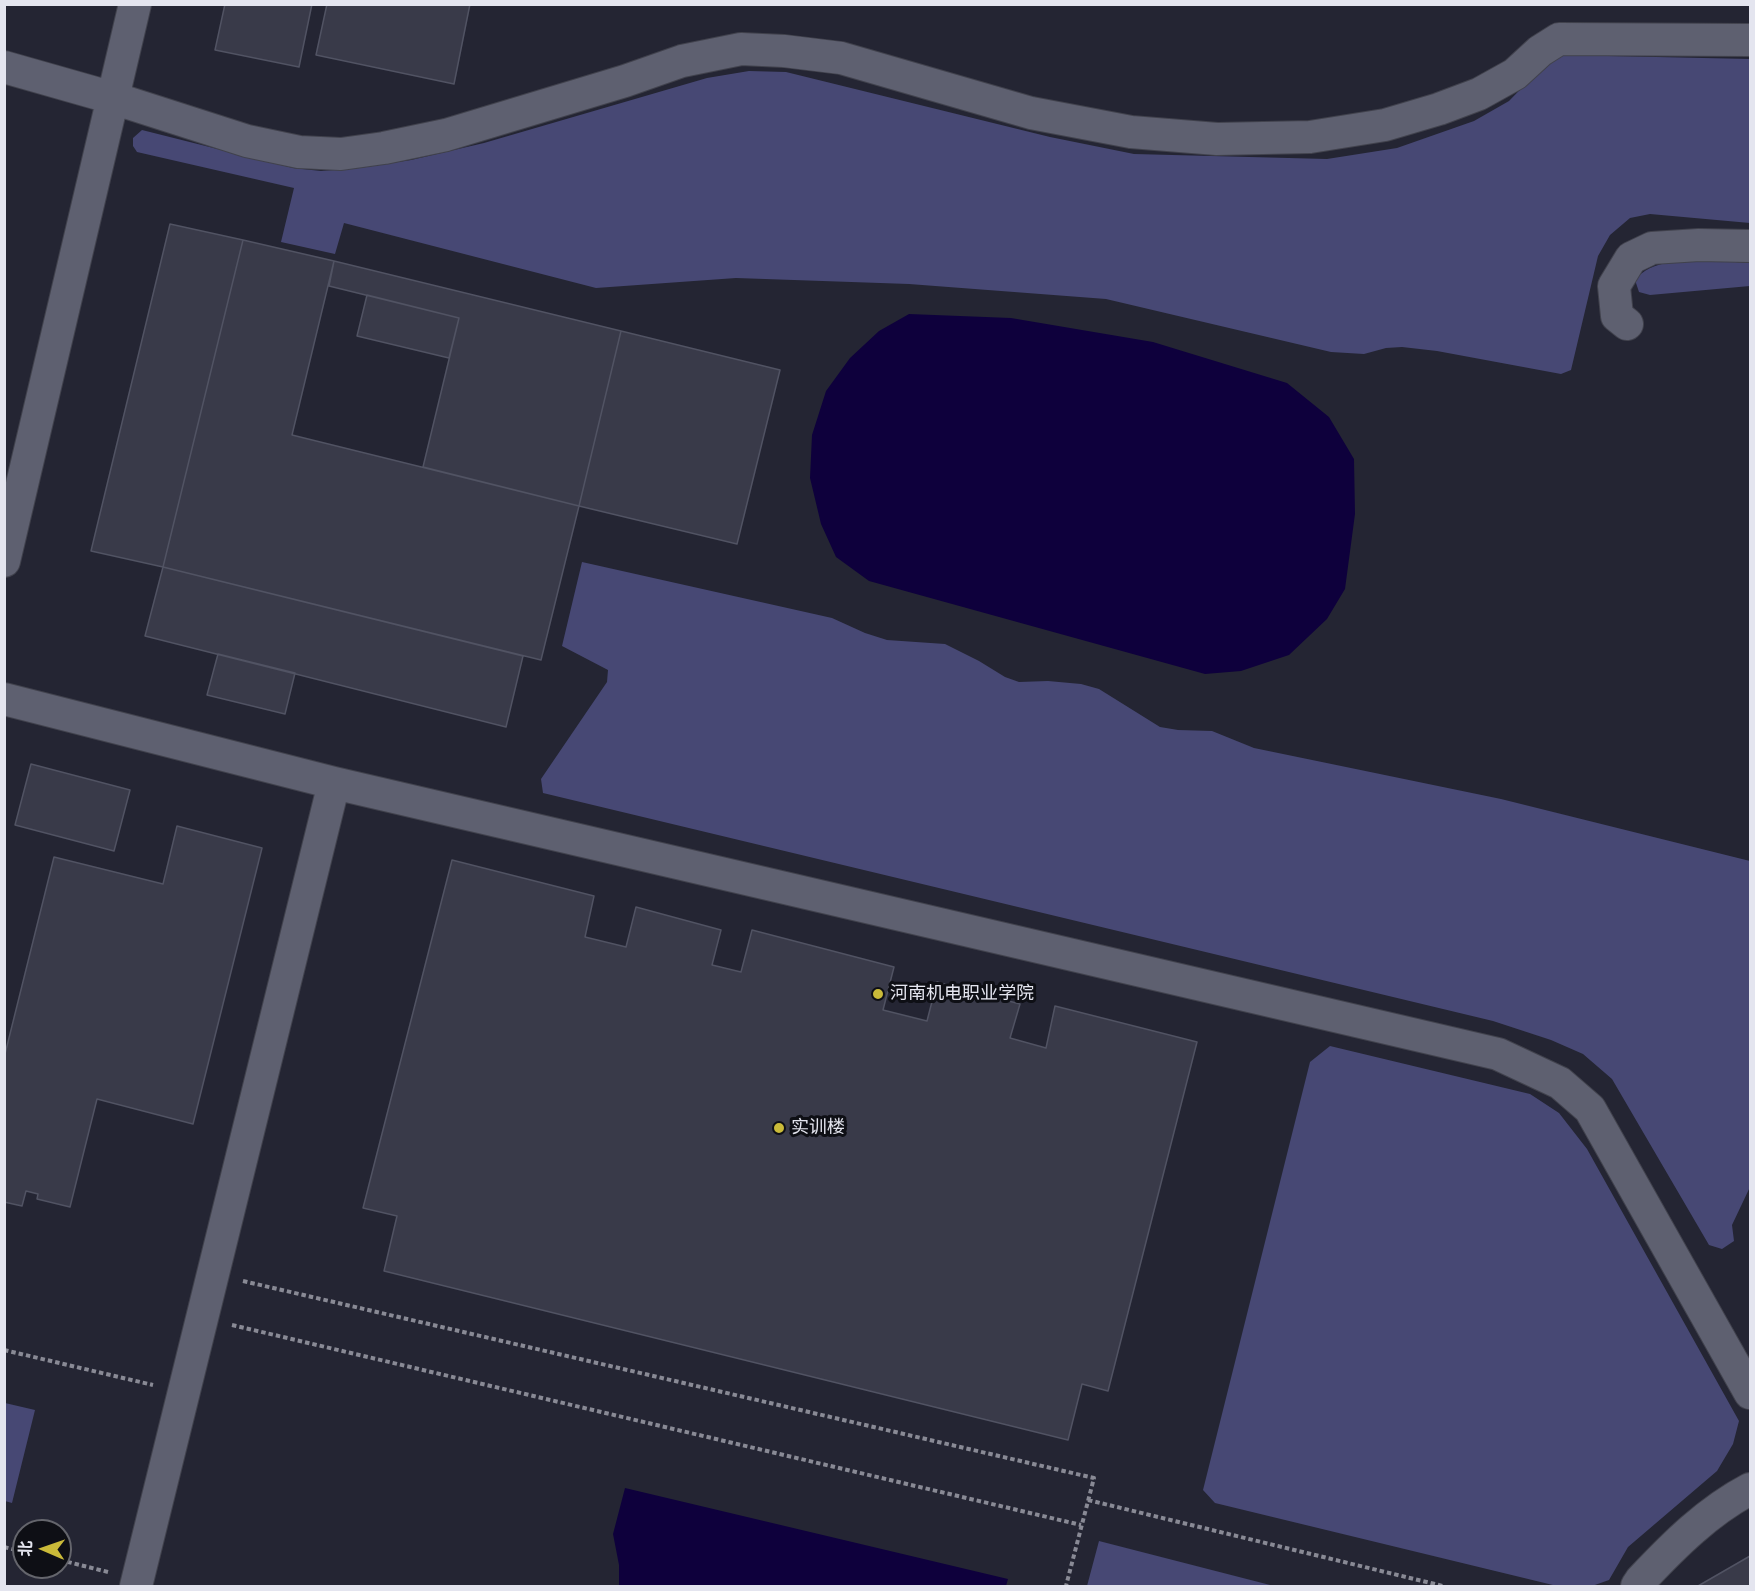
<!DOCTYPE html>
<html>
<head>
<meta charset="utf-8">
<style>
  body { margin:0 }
  #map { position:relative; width:1755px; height:1591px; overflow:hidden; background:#242533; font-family:Cabin,"Noto Sans SC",sans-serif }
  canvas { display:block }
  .frame { position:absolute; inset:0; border:6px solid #e4e5ef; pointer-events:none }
  .north { position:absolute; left:12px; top:1519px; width:60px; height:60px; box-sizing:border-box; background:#0e0f15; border:2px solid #64656c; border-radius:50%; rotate:272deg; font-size:16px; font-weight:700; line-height:24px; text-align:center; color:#e4e5ef }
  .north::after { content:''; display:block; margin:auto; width:21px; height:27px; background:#caba39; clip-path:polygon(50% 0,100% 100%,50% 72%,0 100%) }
</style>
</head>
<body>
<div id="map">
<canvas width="1755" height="1591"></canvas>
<div class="frame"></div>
<div class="north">北</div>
</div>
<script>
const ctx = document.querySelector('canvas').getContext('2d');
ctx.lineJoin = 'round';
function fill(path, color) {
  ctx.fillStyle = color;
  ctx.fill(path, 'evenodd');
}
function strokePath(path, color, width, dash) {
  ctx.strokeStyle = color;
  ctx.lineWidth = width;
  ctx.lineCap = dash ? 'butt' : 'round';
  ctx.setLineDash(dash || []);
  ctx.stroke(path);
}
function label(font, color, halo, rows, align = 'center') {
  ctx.font = font + ' Cabin,"Noto Sans SC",sans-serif';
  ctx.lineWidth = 6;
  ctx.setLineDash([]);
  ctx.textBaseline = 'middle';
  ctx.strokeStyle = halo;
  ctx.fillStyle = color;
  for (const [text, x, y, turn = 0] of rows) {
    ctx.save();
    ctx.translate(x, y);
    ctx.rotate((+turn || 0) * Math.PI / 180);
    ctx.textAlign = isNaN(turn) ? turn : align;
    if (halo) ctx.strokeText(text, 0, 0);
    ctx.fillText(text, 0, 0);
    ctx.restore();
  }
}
fill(new Path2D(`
  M1563,55L1750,59V223L1650,214L1630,218L1610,235L1598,256L1571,370L1561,374L1437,351L1402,347L1386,348L1364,354L1331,352L1106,299L909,284L736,278L596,288L344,223L335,254L281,242L294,188L137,152L133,146V138L142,130L293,168L321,171L359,168L411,160L484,143L707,78L749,71L786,72L1050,137L1134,154L1327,159L1397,148L1474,121L1509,101L1546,63Z
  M1706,260L1750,263V286L1650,295L1639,292L1635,280C1652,259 1681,262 1706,260Z
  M582,562L832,618L865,633L887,640L945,644L979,661L1005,677L1019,682L1048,681L1081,684L1099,689L1160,727L1178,730L1212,731L1254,748L1501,799L1750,861V1187L1732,1225L1734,1241L1722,1249L1709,1245L1612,1079L1583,1054L1551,1040L1493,1021L543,793L541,779L607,682L608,670L562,646Z
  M1330,1046L1530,1094L1559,1113L1587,1149L1739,1421L1733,1444L1717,1471L1628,1547L1609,1580L1592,1586H1557L1215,1503L1203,1490L1310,1062Z
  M5,1403L35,1410L12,1503L5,1501Z
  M1099,1541L1274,1586H1087Z`), '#474874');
fill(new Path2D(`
  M909,314L1011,318L1153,342L1287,383L1329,417L1354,459L1355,514L1345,589L1327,619L1289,655L1241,671L1205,674L869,581L836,557L821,524L810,478L812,435L826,391L850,358L879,331Z
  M625,1488L1008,1579L1006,1586H619V1565L613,1534Z`), '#0e003c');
const building = new Path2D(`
  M225,4H312L299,67L215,50Z
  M327,4H470L454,84L316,55Z
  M170,224L243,240L163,567L91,551Z
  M243,240L334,261L292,435L579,506L541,660L163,567Z
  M334,261L621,331L579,506L423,467L459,318L329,286Z
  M367,295L459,318L449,358L357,336Z
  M621,331L780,370L737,544L579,506Z
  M163,567L523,656L506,727L145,636Z
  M218,654L295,673L285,714L207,695Z
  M31,764L130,790L114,851L15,825Z
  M177,826L262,848L193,1124L97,1099L70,1207L37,1199L38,1194L26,1191L22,1206L4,1202V1058L54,857L163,884Z
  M452,860L594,896L585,937L626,947L636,907L721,930L712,965L741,972L752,930L894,967L883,1010L927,1021L937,982L1020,1004L1010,1038L1046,1048L1055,1006L1197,1042L1108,1391L1082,1384L1068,1440L384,1271L397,1216L363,1208Z
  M1750,1556V1586H1698Z`);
fill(building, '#393a49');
strokePath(building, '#515363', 1.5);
const minor = new Path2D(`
  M4,67L113,98L247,141L299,152L341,154L384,148L446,135L625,81L682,61L741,49L784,51L841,58L1031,113L1131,132L1217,139L1310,137L1385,125L1439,109L1479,94L1515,74L1540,51L1559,39L1750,40
  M1627,324L1617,316L1614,286L1631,258L1652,248L1699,245L1750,246
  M4,561L135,4
  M4,699L334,783L1498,1054L1560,1083L1590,1109L1750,1393
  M136,1586L334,783
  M1637,1586L1641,1580C1674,1545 1708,1511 1750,1489`);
strokePath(minor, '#41424d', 34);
strokePath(new Path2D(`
  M243,1281L1094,1478L1066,1586
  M232,1325L1081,1525
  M4,1350L153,1385
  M1088,1500L1443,1586
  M4,1547L24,1552
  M60,1560L108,1572`), '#898a95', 4, [4.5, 3]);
strokePath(minor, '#5e6070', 32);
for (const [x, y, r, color] of [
  [878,994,6,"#caba39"],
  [779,1128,6,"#caba39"]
]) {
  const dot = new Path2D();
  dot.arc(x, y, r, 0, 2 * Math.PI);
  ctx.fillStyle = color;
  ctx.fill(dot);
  strokePath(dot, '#0e0f15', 2);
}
label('18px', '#e4e5ef', '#0e0f15', [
  ["河南机电职业学院",890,994],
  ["实训楼",791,1128]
], 'left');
</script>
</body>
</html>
